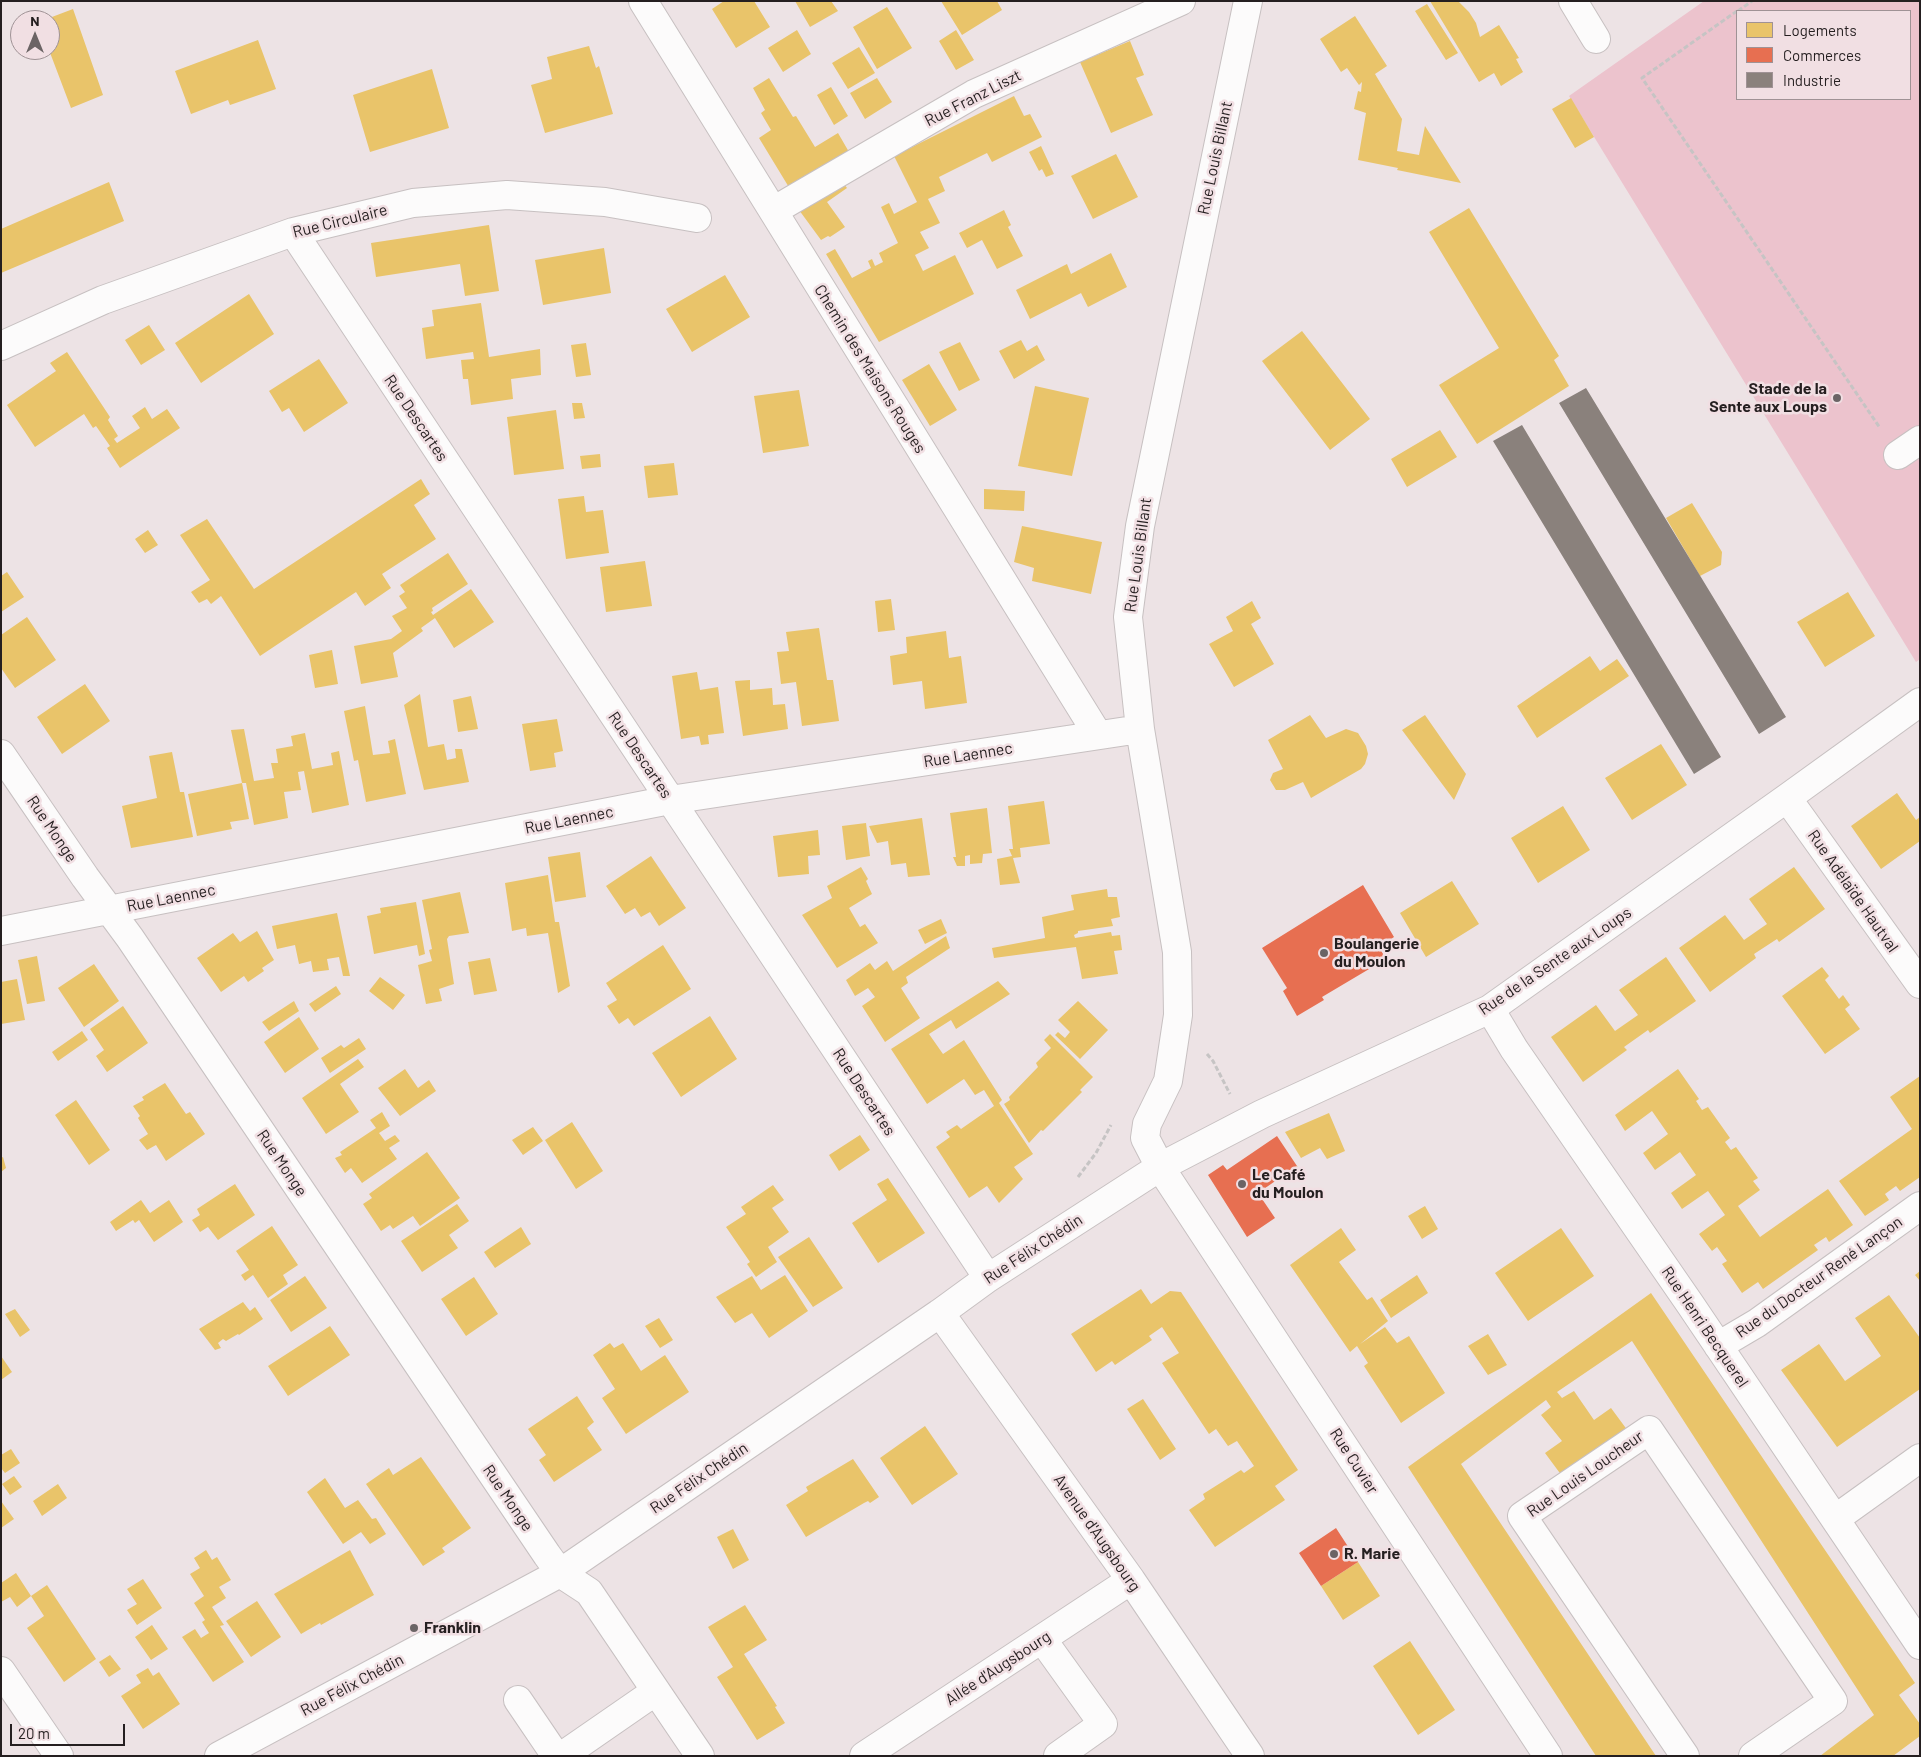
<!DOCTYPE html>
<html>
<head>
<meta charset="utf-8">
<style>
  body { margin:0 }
  #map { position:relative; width:1921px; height:1757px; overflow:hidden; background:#ede3e5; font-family:Barlow,sans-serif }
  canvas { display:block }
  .frame { position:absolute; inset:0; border:2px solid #251f20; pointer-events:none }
  .legend { position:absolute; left:1736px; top:10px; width:175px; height:90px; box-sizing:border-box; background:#f1dfe3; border:1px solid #9f9295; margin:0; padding:6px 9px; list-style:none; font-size:15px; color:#251f20 }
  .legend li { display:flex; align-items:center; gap:10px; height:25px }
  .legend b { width:25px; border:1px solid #9f9295 }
  .north { position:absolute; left:10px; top:10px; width:50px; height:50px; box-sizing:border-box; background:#f1dfe3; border:1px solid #9f9295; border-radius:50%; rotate:0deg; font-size:14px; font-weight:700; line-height:20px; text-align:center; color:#251f20 }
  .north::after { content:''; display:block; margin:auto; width:18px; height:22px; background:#6b6465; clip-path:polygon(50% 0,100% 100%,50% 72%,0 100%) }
  .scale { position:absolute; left:10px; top:1724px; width:115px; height:22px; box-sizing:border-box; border:2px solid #251f20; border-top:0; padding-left:6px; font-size:15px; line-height:18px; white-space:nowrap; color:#251f20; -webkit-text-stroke:4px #f1dfe3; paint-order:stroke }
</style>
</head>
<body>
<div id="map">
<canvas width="1921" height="1757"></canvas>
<div class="frame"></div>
<ul class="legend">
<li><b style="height:14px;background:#e9c46a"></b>Logements</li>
<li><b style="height:14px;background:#e76f51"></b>Commerces</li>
<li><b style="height:14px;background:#8a817c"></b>Industrie</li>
</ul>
<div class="north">N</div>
<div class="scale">20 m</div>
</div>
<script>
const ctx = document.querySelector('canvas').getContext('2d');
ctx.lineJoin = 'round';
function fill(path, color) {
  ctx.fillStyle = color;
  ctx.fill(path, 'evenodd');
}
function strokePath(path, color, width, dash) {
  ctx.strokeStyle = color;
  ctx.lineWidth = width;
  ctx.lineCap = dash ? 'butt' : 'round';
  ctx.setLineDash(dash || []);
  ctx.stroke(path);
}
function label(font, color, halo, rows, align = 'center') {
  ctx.font = font + ' Barlow,sans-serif';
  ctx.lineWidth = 5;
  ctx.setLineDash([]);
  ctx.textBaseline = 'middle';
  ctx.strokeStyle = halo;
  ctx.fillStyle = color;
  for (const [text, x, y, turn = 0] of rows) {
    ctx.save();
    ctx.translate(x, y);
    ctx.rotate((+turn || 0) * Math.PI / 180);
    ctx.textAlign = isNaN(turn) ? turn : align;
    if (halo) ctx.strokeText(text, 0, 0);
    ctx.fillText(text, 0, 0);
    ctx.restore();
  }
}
fill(new Path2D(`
  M1704,1H1920V659L1916,662L1569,96ZM1737,11H1910V99H1737Z`), '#ecc3cd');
fill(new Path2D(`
  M724,1H754L770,27L736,48L712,9Z
  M795,1H831L838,11L810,27Z
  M941,1H997L1002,10L962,35Z
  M1430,1H1458L1469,12L1476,23L1480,37L1499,25L1519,58L1516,59L1523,72L1501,86L1494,73L1479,82Z
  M1427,4L1458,53L1446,60L1415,11Z
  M887,7L912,48L877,69L853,27Z
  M73,9L103,95L71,108L49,50L50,20H44Z
  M1355,16L1387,66L1375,74L1402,119L1397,151L1419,155L1425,126L1461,183L1397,170L1398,168L1358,160L1366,113L1354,109L1358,91L1361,92L1362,82L1359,85L1347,68L1341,72L1320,39Z
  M797,30L811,54L783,72L768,48Z
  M956,30L974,60L956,70L939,41Z
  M258,40L276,89L230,105L228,100L191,114L175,71Z
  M1130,41L1144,75L1136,78L1153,115L1111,133L1080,62Z
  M589,46L596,68L599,66L613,114L545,133L531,85L552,79L547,57Z
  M859,47L875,73L848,89L832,63Z
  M432,69L449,128L370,152L353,95Z
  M769,78L793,117L796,116L815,147L838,133L849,152L790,189L759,138L771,130L761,113L765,110L753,88Z
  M877,78L892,102L865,119L850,93Z
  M831,87L848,116L834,125L817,95Z
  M1014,96L1024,116L1030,114L1042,137L992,162L987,153L939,177L945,191L928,199L940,223L920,232L929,248L915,255L923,271L955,255L974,294L879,342L826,254L835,249L852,278L871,268L868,261L872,259L875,266L883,262L879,253L898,243L881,207L889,203L894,214L917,202L894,156Z
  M1571,98L1594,137L1575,148L1552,109Z
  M1041,146L1054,174L1046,177L1042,169L1039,171L1029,152Z
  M1116,154L1138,197L1093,219L1071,176Z
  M841,180L847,188L827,202L845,227L830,237L828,236L821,240L799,210Z
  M109,182L124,221L1,273V229Z
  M1469,208L1559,356L1554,360L1569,386L1477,444L1439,385L1499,348L1429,232Z
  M1004,210L1011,225L1008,227L1023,256L997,269L982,240L967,248L959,233Z
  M489,225L499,291L465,296L460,264L376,277L371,243Z
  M604,248L611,293L543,305L535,260Z
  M1111,253L1127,287L1088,307L1081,293L1030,319L1016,290L1067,264L1071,274Z
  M725,275L750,317L692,352L666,309Z
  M249,294L274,334L201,383L175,343Z
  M481,303L489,357L540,349L541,375L511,379L513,399L471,405L468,379H463L461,360L474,359L473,352L426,359L422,328L434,326L432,310Z
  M149,325L165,350L141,365L125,340Z
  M1302,331L1370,419L1330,450L1262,361Z
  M1021,340L1027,351L1037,345L1045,360L1014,379L999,351Z
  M960,342L980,380L959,391L939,352Z
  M586,343L591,375L576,377L571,345Z
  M67,352L110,417L108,420L118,436L114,439L117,443L140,428L132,416L145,407L152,419L167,409L180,428L120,468L107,448L110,446L96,426L93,428L84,414L35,447L7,405L56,371L50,363Z
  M319,359L348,403L304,432L289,408L282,412L269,391Z
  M929,364L957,410L930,426L902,380Z
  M1035,386L1089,398L1072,476L1018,466Z
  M799,390L809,446L763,453L754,396Z
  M572,403H582L585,418L574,419Z
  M556,410L564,469L514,475L507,417Z
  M1440,430L1457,457L1407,487L1391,459Z
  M600,454L601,467L582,469L580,456Z
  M674,463L678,495L648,498L644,466Z
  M421,479L430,494L414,505L436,539L382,574L391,588L365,606L356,592L260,656L221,596L211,604L207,599L199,603L191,592L210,580L180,535L207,519L254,589Z
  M984,489L1025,491L1024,511L984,509Z
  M584,496L586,512L603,510L609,553L566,559L558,499Z
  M1692,503L1722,552L1721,565L1700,576L1666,518Z
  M1022,526L1102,542L1091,594L1032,581L1034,568L1014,562Z
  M148,530L158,545L145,553L135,539Z
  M448,553L468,584L432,608L433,611L431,612L433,615L471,589L494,622L454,648L435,618L421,628L423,631L393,653L398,677L361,684L354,646L391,639L402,631L392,616L407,608L399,596L405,592L400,585Z
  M645,561L652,606L606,612L600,567Z
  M7,572L24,597L1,612V576Z
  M1848,592L1875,636L1825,667L1797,622Z
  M891,599L895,630L878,632L875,601Z
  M1252,601L1261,618L1251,624L1274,664L1234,687L1209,644L1233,631L1226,617Z
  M27,617L56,660L15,688L1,668V635Z
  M819,628L827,680H833L839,721L802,726L796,682L781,684L777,652L789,651L786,632Z
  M946,631L949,658L961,656L967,703L925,709L922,681L893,685L890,656L907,653L906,637Z
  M332,650L338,684L315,688L309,655Z
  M1590,656L1600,671L1617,659L1629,676L1537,738L1517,706Z
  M697,672L700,690L718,687L724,733L708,735L709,744L701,745L699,736L681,739L672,676Z
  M750,680V690L772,688L773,705L785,704L788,729L743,736L735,681Z
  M85,684L110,721L62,754L37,717Z
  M420,694L428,747L444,744L447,760L456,758L455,749H462L469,782L424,790L404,705Z
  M471,696L478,729L458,732L453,700Z
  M365,706L373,755L390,753L388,741L395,739L406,794L366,802L358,760L354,761L344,711Z
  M1310,715L1326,738L1346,729L1358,733L1366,746L1368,754L1365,764L1361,769L1311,798L1303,782L1285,790H1276L1270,780L1273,773L1283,769L1268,740Z
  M1425,715L1466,774L1454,800L1402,730Z
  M557,719L563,751L554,753L556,767L530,771L522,724Z
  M244,729L254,781L274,778L271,763H278L276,749L293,746L291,736L305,733L312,769L333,765L331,753L339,751L349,805L312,813L304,771L298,772L301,790L284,792L288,818L254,825L246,783H242L249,819L230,822L232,829L197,836L188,794L242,783L231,730Z
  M1661,744L1687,785L1632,820L1605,778Z
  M172,752L180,792H184L193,837L131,848L122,806L157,798L149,756Z
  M1897,793L1916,820L1920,817V841L1881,869L1851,826Z
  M1044,801L1050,844L1020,848L1021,857L1013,858L1020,883L1000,885L997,859L1012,856L1009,849H1013L1008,806Z
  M1563,806L1590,850L1538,883L1511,838Z
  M987,808L992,853L983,854L982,863L970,864V855L965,856V866H957L953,857H956L950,813Z
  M922,818L930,875L908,877L906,863L891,865L888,841L877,843L869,826Z
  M866,823L870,856L846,860L842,826Z
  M818,830L820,855L808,856L809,874L778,877L773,836Z
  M580,852L586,897L555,902L548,857Z
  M651,856L686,908L659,926L650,912L641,917L635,908L625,914L606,886Z
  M861,867L868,879L866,881L872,894L849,908L860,927L865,924L878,943L837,968L802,915L832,898L827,886Z
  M1794,867L1825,909L1779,942L1777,939L1754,954L1756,958L1710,992L1679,948L1725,915L1744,940L1767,924L1749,899Z
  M548,875L555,922H559L570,986L558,993L548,933L527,936L526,928L512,931L505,883Z
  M1452,881L1479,924L1426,957L1400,913Z
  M1107,889L1108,897H1117L1120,917L1111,919L1113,926L1078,931V933L1074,935L1075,938L1111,932L1112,936L1120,935L1122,950L1114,951L1118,974L1082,979L1076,947L994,958L992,948L1045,938L1042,917L1074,910L1071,895Z
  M460,892L469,933L449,936L447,939L454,984L439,989L442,1001L426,1004L418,965L432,961L429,950L432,949L422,900Z
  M416,902L425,954L419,956L417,945L374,954L367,916L381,913L380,908Z
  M337,913L350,976H343L339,957L327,959L329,970L313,972L311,961L299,964L295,945L277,949L272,926Z
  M941,919L947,933L925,944L918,930Z
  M257,931L274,960L262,968L264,971L248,982L244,976L221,992L197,958L233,933L240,942Z
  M946,936L950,948L906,977L908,983L901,988L920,1018L885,1042L862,1006L875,997L868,988L855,996L846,980L870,963L875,970L887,961L893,971Z
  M663,945L691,989L634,1026L628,1018L619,1024L607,1006L617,1000L606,983Z
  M37,956L45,1001L27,1004L18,960Z
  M1666,957L1696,1001L1650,1033L1648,1030L1624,1047L1627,1050L1583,1082L1551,1037L1596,1005L1615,1031L1638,1015L1619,990Z
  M490,958L497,991L474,995L468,962Z
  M94,964L119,1001L84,1027L58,988Z
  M1822,967L1829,976L1825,980L1839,999L1843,995L1850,1005L1845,1009L1860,1029L1825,1054L1782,996Z
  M380,977L405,995L393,1010L369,991Z
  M17,979L25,1020L1,1024V982Z
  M998,981L1010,994L956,1029L951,1020L929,1034L943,1054L964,1040L1002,1100L999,1103L1033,1154L1014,1167L1023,1179L999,1203L987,1186L969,1198L936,1147L950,1137L946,1132L957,1125L961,1129L994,1106L984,1090L975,1095L964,1079L927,1104L891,1049Z
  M336,986L341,994L315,1012L309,1004Z
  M294,1001L299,1011L269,1031L262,1022Z
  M1078,1001L1108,1030L1080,1059L1055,1035L1058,1032L1065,1038L1070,1032L1058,1020Z
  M123,1006L148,1043L107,1072L96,1056L104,1050L90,1029Z
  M710,1016L737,1059L681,1097L652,1053Z
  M299,1017L319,1049L285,1073L264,1042Z
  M82,1031L88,1040L58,1061L52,1052Z
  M1050,1034L1093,1077L1080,1090L1082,1092L1043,1131L1041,1130L1029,1143L1004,1104L1010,1100L1009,1097L1038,1067L1036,1063L1051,1048L1044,1040Z
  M359,1038L366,1049L330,1073L321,1058L341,1045L344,1048Z
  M358,1059L364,1067L340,1084L359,1112L326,1134L302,1098Z
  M405,1069L418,1088L429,1080L436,1091L400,1116L378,1088Z
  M1678,1069L1699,1099L1696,1101L1702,1110L1708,1107L1730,1138L1725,1142L1731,1150L1736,1147L1758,1178L1753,1181L1760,1190L1738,1206L1760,1237L1828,1189L1853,1225L1829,1242L1826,1237L1814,1245L1818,1250L1763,1289L1758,1282L1742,1293L1722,1264L1727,1261L1717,1247L1712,1251L1699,1234L1725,1215L1708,1191L1682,1209L1671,1193L1696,1175L1680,1152L1655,1170L1643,1153L1668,1134L1652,1111L1625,1131L1615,1115Z
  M1920,1076V1177L1900,1191L1896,1186L1885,1194L1889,1200L1865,1216L1839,1181L1912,1129L1890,1097Z
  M165,1083L186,1114L190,1112L205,1134L166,1161L156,1145L147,1150L139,1140L148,1134L138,1118L140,1116L133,1106L144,1100L142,1097Z
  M76,1100L110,1150L89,1165L55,1115Z
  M382,1112L390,1126L379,1133L385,1141L395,1135L400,1141L389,1148L397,1159L362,1183L351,1168L345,1173L335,1158L342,1155L340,1152L376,1128L370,1120Z
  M1329,1113L1345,1151L1327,1159L1320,1148L1301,1158L1285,1132Z
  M572,1122L603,1171L576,1189L545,1140Z
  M533,1127L543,1141L523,1155L512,1140Z
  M860,1135L870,1150L839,1171L829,1155Z
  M427,1152L460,1198L420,1226L413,1216L393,1229L390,1225L381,1231L363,1204L372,1198L369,1194Z
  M3,1157L6,1168L1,1172V1158Z
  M1297,1166L1301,1173L1289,1181L1285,1174Z
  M888,1178L925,1233L878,1263L852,1223L887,1200L877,1184Z
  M235,1184L255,1215L218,1240L208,1227L200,1232L192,1220L200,1215L197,1209Z
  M773,1185L784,1200L772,1208L789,1232L768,1247L777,1262L756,1277L747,1264L750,1262L726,1227L746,1214L741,1207Z
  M141,1200L150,1213L169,1200L183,1222L154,1242L139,1220L135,1223L133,1220L116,1231L110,1222Z
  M457,1204L469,1221L449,1235L458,1248L422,1272L401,1241Z
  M1425,1206L1438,1229L1422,1239L1408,1216Z
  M272,1226L298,1265L283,1275L288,1284L268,1298L253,1275L245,1281L241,1275L249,1270L236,1251Z
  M521,1227L531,1244L495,1268L484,1252Z
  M1341,1228L1356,1250L1339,1262L1367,1300L1372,1297L1388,1321L1360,1344L1385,1327L1397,1343L1409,1336L1445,1393L1401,1423L1364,1366L1368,1363L1357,1346L1350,1352L1290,1265Z
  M1561,1228L1594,1276L1528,1321L1495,1273Z
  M809,1237L843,1288L813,1307L778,1257Z
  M1920,1271V1281L1915,1275Z
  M785,1275L808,1311L769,1338L752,1313L735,1323L716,1297L752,1276L761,1290Z
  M1417,1275L1428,1293L1391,1318L1380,1300Z
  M305,1276L327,1308L291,1332L270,1300Z
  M474,1277L498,1314L466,1336L441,1299Z
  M1141,1289L1151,1304L1170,1291L1181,1292L1298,1470L1275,1486L1285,1500L1215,1547L1189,1510L1205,1499L1203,1494L1241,1470L1244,1473L1254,1466L1237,1441L1228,1446L1216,1429L1209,1434L1162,1363L1179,1353L1162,1327L1149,1336L1152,1340L1115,1365L1112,1361L1096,1372L1071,1334Z
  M1651,1293L1915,1683L1899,1695L1920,1724V1736L1893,1756H1820L1874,1715L1632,1341L1557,1392L1562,1398L1574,1391L1594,1420L1611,1408L1628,1431L1562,1476L1545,1453L1562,1441L1541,1415L1551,1407L1546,1400L1461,1464L1656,1756H1596L1408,1467Z
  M1889,1295L1920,1338V1389L1837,1447L1781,1370L1819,1344L1845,1381L1881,1356L1855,1318Z
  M243,1302L250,1311L255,1307L263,1319L239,1335L238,1334L226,1341L223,1339L218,1343L221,1348L215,1350L199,1329Z
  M15,1309L30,1330L20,1337L5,1314Z
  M659,1318L673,1340L660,1348L645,1326Z
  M330,1326L350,1355L288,1396L268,1366Z
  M1488,1334L1507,1365L1488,1375L1468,1346Z
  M610,1343L614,1348L623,1343L641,1371L665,1355L689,1392L626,1434L602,1398L615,1389L593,1355Z
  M1,1356L12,1372L1,1380Z
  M577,1396L594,1422L587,1428L602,1450L554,1482L539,1460L546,1455L528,1429Z
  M1143,1399L1176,1449L1160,1460L1127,1409Z
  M925,1426L958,1474L912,1505L880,1458Z
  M11,1449L20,1463L5,1473L1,1468V1455Z
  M421,1457L471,1528L442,1548L445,1552L423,1566L366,1484L389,1468L393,1475Z
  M853,1459L879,1497L870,1503L868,1501L864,1503L806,1537L786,1505L808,1491L806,1487Z
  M14,1476L22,1487L10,1495L2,1484Z
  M325,1478L345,1508L358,1500L372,1519L376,1518L386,1534L370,1544L361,1532L343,1544L307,1492Z
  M58,1484L67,1498L42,1516L33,1501Z
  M1,1501L14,1519L1,1528Z
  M733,1529L749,1560L733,1569L717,1537Z
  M206,1550L212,1560L217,1557L231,1580L219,1587L226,1598L212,1607L224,1625L220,1626L244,1662L213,1682L182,1637L195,1629L201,1638L209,1633L202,1622L205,1620L194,1603L204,1596L190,1574L200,1568L194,1558Z
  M350,1550L374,1595L321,1625L320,1623L301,1634L274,1594Z
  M1358,1562L1380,1596L1343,1620L1321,1586Z
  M16,1573L31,1596L17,1607L10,1597L1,1602V1583Z
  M143,1579L162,1608L137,1625L127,1610L137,1604L127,1589Z
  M47,1585L96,1659L64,1682L27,1628L44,1616L31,1596Z
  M257,1601L281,1637L251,1657L226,1621Z
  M745,1605L767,1640L744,1654L777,1706L775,1707L785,1723L757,1740L717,1677L733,1667L708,1627Z
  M152,1625L168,1649L151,1660L135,1637Z
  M1410,1641L1455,1710L1418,1735L1373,1666Z
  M110,1655L121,1669L109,1677L99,1662Z
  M148,1668L153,1676L159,1672L180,1704L143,1729L121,1696L141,1683L136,1675Z`), '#e9c46a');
fill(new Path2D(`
  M1363,885L1394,937L1379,947L1386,959L1322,997L1324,1000L1297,1016L1283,991L1287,988L1262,948Z
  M1277,1136L1297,1166L1258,1193L1275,1218L1247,1237L1208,1175L1223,1165L1227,1170Z
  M1336,1528L1358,1562L1321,1586L1299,1553Z`), '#e76f51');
fill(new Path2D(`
  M1586,388L1786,717L1759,734L1559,403Z
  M1522,425L1721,757L1694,774L1493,441Z`), '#8a817c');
const minor = new Path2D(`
  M643,1L1098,735
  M1248,1L1140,526L1128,617L1140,729L1177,952L1178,1015L1168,1081L1147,1124L1145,1138L1160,1167L1548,1756
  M1573,1L1596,39
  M773,211L974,94L1181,1
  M293,232L988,1278
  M1,346L103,300L293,232L413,203L507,195L605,202L697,218
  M1898,455L1920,440
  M1,754L85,877L130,938L547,1555L560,1573L589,1592L700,1756
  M1787,798L1920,984
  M1,931L670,800L1140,729
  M1490,1009L1514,1049L1690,1304L1920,1645
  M940,1313L1131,1580L1250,1756
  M1718,1346L1757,1323L1920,1206
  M1835,1519L1920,1458
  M1042,1639L1103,1724L1058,1756
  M1,1671L59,1756
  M518,1700L556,1756
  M219,1756L560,1573L940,1313L988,1278L1160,1167L1262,1114L1490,1009L1787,798L1920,702
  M562,1756L656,1691
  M864,1756L1131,1580
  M1685,1756L1522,1516L1649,1430L1833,1701L1753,1756`);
strokePath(minor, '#c7c0c1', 30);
strokePath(new Path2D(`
  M1737,11L1642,78L1880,428
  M1738,11L1752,1
  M1207,1054L1213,1061L1230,1094
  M1078,1177L1096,1153L1111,1125`), '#c6c4c4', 3, [5, 2.5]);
strokePath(minor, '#fcfbfb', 28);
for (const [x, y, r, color] of [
  [1837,398,5,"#6b6465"],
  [1324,953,5,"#6b6465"],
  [1242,1184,5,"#6b6465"],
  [1334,1554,5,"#6b6465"],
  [414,1628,5,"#6b6465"]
]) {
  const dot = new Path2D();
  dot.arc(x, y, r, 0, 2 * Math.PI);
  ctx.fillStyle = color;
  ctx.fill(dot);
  strokePath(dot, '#f1dfe3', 2);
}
label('16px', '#251f20', '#f1dfe3', [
  ["Rue Franz Liszt",973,98,-27],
  ["Rue Louis Billant",1215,158,-78],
  ["Rue Circulaire",340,221,-14],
  ["Chemin des Maisons Rouges",870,369,58],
  ["Rue Descartes",416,418,56],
  ["Rue Louis Billant",1138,555,-82],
  ["Rue Descartes",640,755,56],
  ["Rue Laennec",968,755,-9],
  ["Rue Laennec",569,820,-11],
  ["Rue Monge",52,829,56],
  ["Rue Adélaïde Hautval",1853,891,55],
  ["Rue Laennec",171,898,-11],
  ["Rue de la Sente aux Loups",1555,961,-34],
  ["Rue Descartes",864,1092,57],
  ["Rue Monge",282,1163,56],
  ["Rue Félix Chédin",1033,1249,-33],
  ["Rue du Docteur René Lançon",1819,1277,-35],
  ["Rue Henri Becquerel",1705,1327,56],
  ["Rue Cuvier",1354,1461,57],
  ["Rue Louis Loucheur",1585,1474,-35],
  ["Rue Félix Chédin",699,1478,-34],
  ["Rue Monge",508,1498,56],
  ["Avenue d'Augsbourg",1097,1533,55],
  ["Allée d'Augsbourg",998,1668,-33],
  ["Rue Félix Chédin",352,1685,-28]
]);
label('bold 16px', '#251f20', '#f1dfe3', [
  ["Stade de la",1827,389,"right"],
  ["Sente aux Loups",1827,407,"right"],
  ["Boulangerie",1334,944],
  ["du Moulon",1334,962],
  ["Le Café",1252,1175],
  ["du Moulon",1252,1193],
  ["R. Marie",1344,1554],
  ["Franklin",424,1628]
], 'left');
</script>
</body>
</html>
